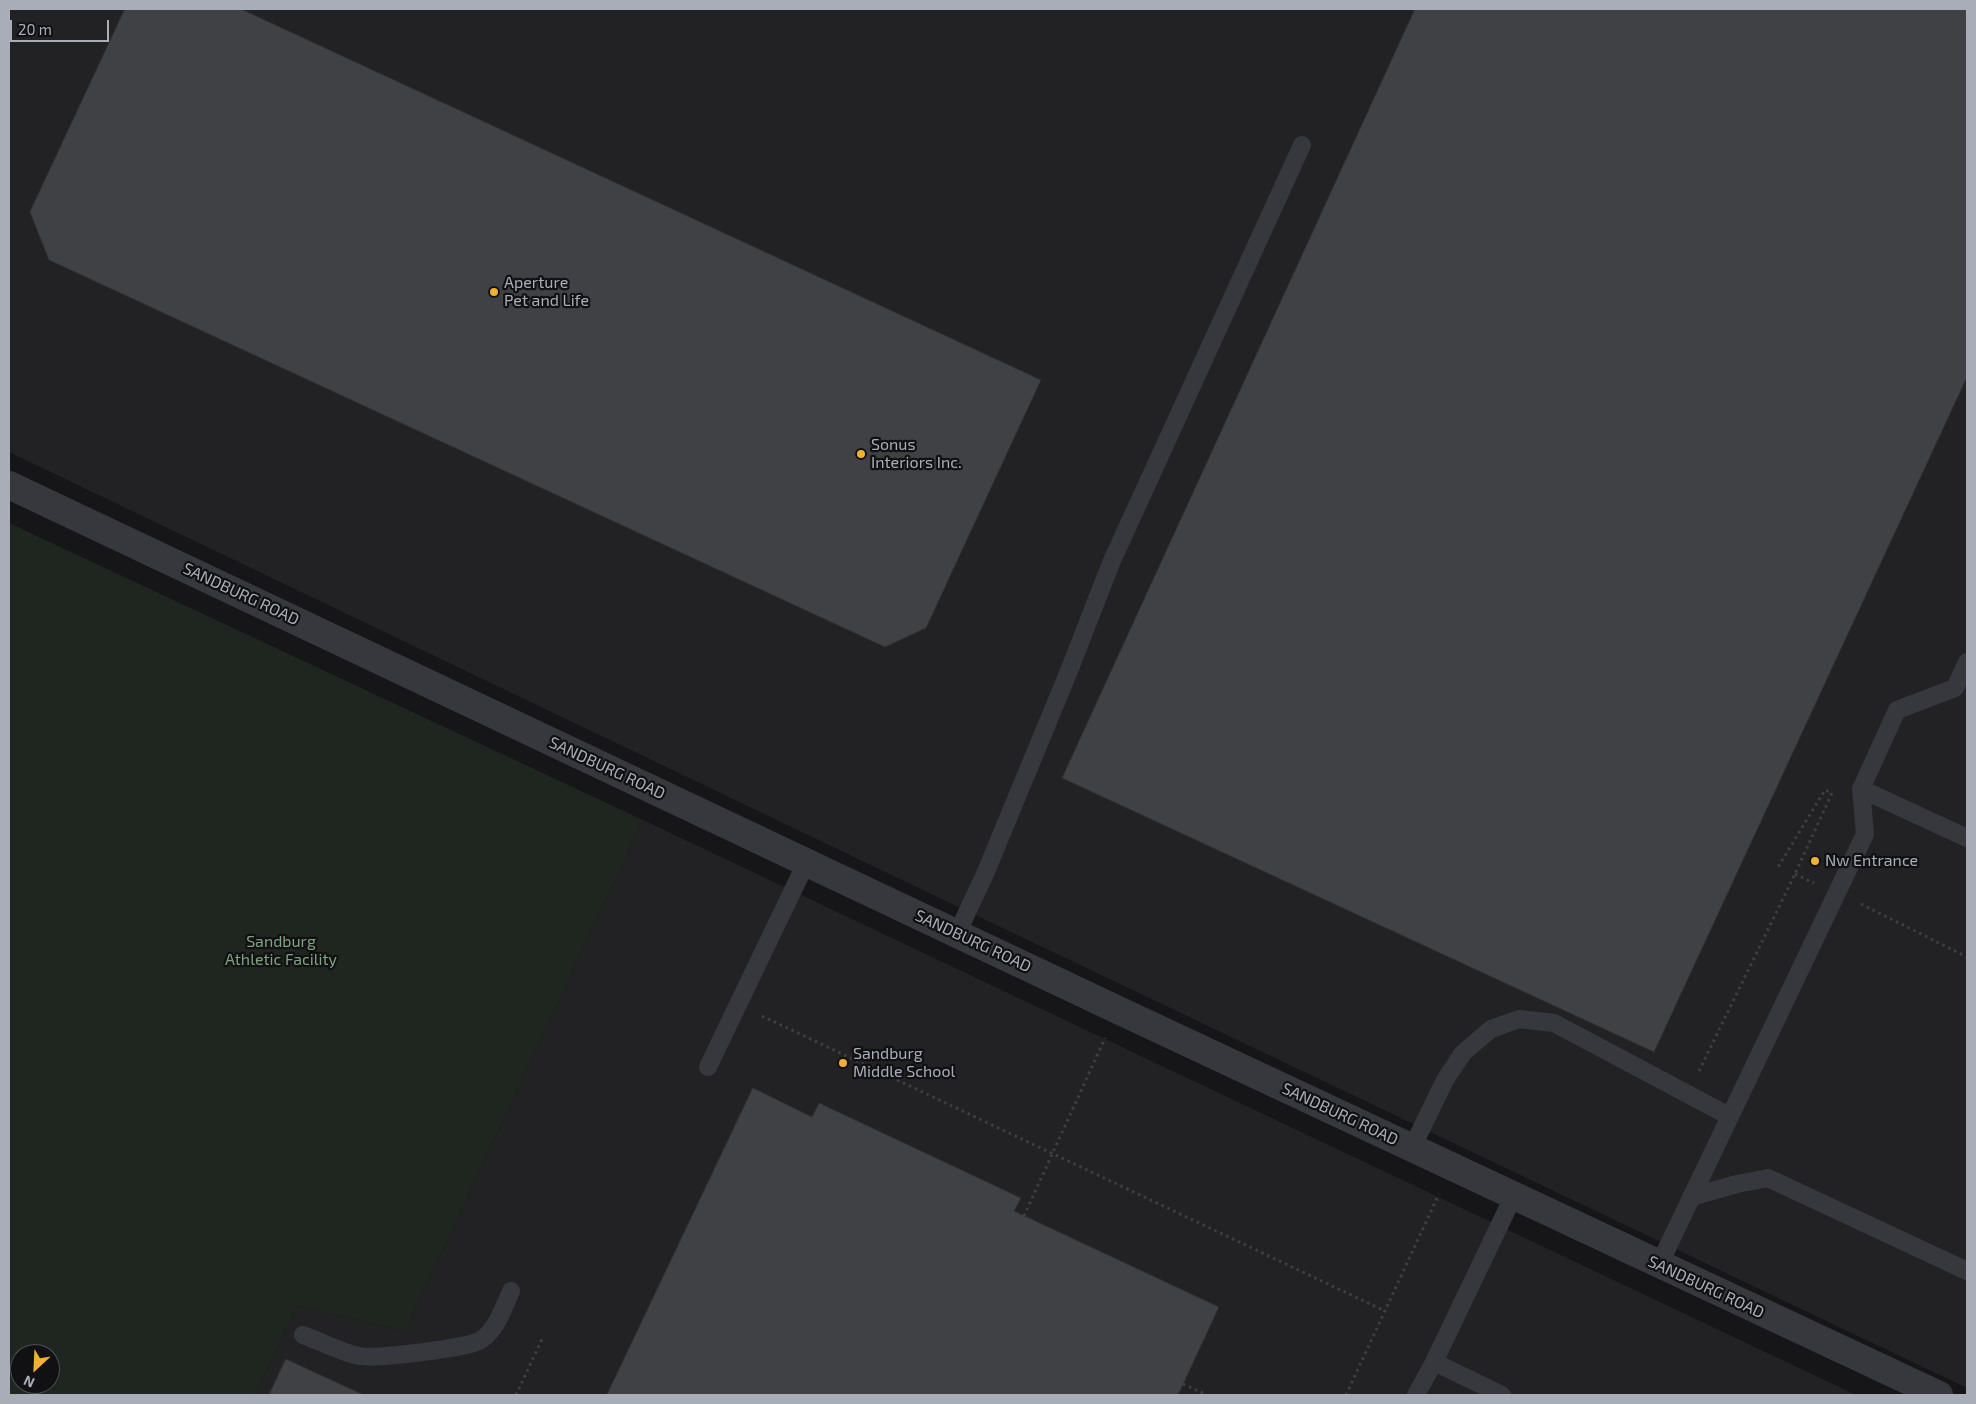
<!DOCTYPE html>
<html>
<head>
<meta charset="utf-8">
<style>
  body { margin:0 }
  #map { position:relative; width:1976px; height:1404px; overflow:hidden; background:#161618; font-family:"Exo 2",sans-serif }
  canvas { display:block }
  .frame { position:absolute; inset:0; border:10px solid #a8adb8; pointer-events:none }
  .north { position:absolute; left:10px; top:1344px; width:50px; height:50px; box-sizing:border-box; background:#111113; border:1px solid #4d4f55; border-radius:50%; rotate:205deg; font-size:14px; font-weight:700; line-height:20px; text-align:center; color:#a8adb8 }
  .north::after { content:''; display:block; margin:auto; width:18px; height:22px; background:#f2b134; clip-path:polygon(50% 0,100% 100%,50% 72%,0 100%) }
  .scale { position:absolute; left:10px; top:20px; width:99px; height:22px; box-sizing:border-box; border:2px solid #a8adb8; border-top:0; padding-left:6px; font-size:15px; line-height:18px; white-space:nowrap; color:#a8adb8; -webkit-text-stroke:4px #111113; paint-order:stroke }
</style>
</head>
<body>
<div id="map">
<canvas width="1976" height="1404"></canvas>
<div class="frame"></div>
<div class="north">N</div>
<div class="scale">20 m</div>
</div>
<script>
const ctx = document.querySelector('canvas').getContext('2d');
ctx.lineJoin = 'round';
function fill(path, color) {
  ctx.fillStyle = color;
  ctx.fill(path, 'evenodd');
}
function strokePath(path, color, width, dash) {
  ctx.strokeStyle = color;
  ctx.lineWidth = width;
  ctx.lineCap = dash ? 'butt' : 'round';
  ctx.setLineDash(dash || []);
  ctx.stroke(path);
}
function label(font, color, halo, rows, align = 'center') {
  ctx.font = font + ' "Exo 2",sans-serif';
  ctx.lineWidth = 4.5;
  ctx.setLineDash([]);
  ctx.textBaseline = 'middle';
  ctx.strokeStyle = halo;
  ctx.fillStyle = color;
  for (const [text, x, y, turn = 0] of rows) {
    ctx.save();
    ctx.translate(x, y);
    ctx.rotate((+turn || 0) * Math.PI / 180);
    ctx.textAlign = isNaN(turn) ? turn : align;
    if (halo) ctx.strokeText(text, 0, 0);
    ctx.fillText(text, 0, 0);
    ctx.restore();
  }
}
fill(new Path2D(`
  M9,9H1967V1388L925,891L9,452Z
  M643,820L1856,1395H255L297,1306L405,1331Z`), '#222225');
fill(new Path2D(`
  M9,523L643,820L405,1331L297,1306L255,1395H9ZM20,1354H50V1384H20Z`), '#1e261f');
const building = new Path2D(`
  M125,9H241L1041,380L926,628L885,647L49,260L30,212Z
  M1410,9H1967V377L1654,1052L1062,778L1414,11Z
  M753,1088L812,1117L819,1103L1021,1198L1014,1211L1219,1307L1178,1395H607Z
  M286,1359L316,1373L364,1395H269Z`);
fill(building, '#404145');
strokePath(building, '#303034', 1);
strokePath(new Path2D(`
  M1795,874L1814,883
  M1861,904L1967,957
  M762,1016L1385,1311
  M1699,1071L1795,874L1832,793L1825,790L1778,867
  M1024,1216L1105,1038
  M1183,1384L1207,1395
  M516,1395L543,1337
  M1346,1395L1439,1194`), '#3d3f44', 3, [2.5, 4]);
strokePath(new Path2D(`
  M1861,789L1967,838
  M957,934L985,874L1069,671L1111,563L1302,145
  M708,1067L806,863
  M1412,1148L1445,1080L1463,1053L1491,1029L1519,1019L1554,1023L1729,1116
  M1691,1197L1737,1184L1768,1178L1967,1271
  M1659,1265L1865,834L1861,789L1897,710L1955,688L1967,662
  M303,1335C317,1340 347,1355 360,1356C377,1359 469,1348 481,1340C497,1329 504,1307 511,1291
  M1434,1362L1502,1395
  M1416,1395L1434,1362L1514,1195`), '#37383d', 18);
strokePath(new Path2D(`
  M9,485L1118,1010L1939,1395`), '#37383d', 28);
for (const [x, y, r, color] of [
  [494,292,5,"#f2b134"],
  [861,454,5,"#f2b134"],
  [1815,861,5,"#f2b134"],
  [843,1063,5,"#f2b134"]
]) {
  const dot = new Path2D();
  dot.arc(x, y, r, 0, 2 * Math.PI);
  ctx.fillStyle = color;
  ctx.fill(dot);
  strokePath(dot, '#111113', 2);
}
label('16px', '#a8adb8', '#111113', [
  ["Aperture",504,283],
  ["Pet and Life",504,301],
  ["Sonus",871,445],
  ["Interiors Inc.",871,463],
  ["Nw Entrance",1825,861],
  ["Sandburg",853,1054],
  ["Middle School",853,1072]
], 'left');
label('16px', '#a8adb8', '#111113', [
  ["SANDBURG ROAD",241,594,25],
  ["SANDBURG ROAD",607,768,25],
  ["SANDBURG ROAD",973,941,25],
  ["SANDBURG ROAD",1340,1114,25],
  ["SANDBURG ROAD",1706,1287,25]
]);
label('16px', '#7fa381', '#111113', [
  ["Sandburg",281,942],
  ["Athletic Facility",281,960]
]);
</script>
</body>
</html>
